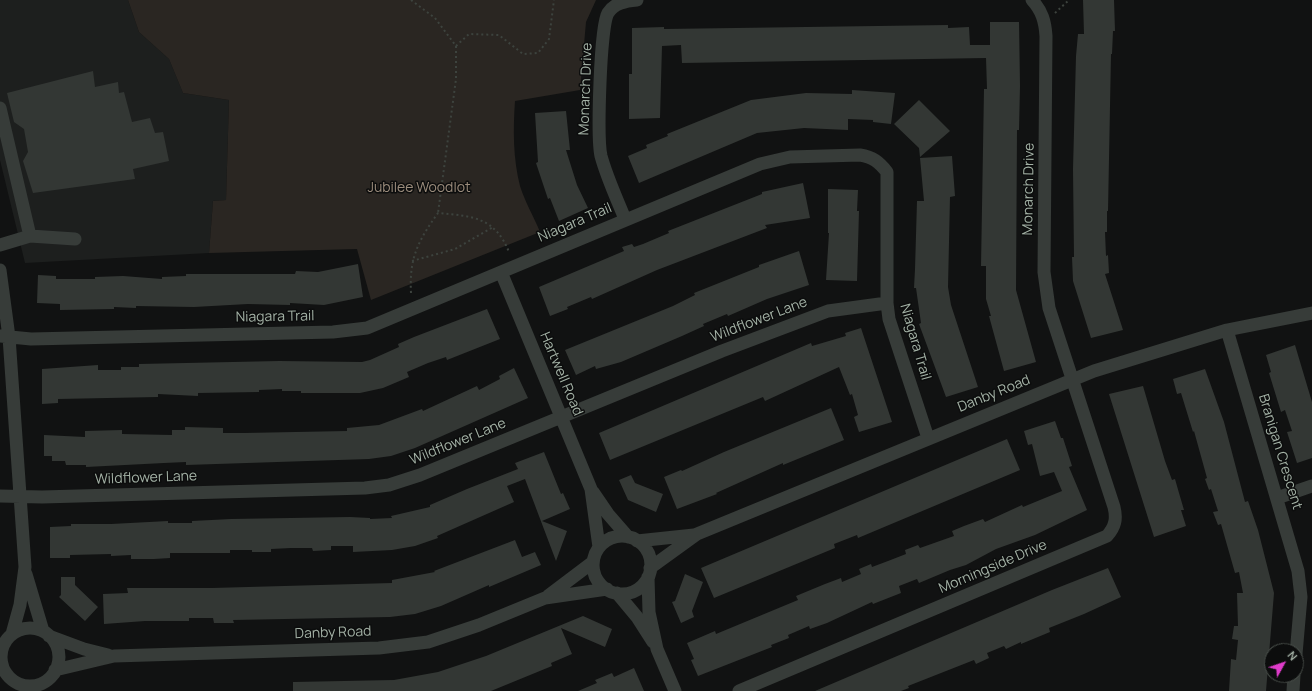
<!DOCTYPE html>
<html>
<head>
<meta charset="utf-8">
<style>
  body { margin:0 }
  #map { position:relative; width:1312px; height:691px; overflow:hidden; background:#111212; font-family:Manrope,sans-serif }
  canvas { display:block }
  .north { position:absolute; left:1264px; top:643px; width:40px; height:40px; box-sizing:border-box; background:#0c0d0d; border:1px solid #494f4a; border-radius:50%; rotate:50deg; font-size:11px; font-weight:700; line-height:16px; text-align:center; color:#a4b2a6 }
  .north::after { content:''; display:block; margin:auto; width:14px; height:18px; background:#df3cca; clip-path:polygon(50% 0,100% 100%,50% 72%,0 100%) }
</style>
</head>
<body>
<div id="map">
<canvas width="1312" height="691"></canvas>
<div class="north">N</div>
</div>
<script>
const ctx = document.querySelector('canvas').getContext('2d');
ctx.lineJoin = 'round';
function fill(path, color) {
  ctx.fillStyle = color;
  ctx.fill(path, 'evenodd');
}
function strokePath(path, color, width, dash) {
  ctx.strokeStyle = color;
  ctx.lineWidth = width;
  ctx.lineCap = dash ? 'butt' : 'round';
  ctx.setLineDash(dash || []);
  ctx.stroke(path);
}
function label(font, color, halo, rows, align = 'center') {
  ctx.font = font + ' Manrope,sans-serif';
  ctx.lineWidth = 3;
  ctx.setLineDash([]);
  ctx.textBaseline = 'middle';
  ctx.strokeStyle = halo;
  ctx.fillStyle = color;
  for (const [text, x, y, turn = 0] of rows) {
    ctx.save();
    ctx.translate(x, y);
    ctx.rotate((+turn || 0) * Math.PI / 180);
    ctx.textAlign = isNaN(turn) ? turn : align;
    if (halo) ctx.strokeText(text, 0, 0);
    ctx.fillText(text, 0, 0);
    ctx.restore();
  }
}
fill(new Path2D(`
  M0,0H128L139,32L169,59L183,93L229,100L226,200L213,201L209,253L25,263L0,160Z`), '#1d1f1e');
fill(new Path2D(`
  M128,0H596L586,22L580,90L515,101C513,130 513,158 520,186C525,202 534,217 540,232L371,300L357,249L209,253L213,201L226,200L229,100L183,93L169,59L139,32Z`), '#2a2622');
fill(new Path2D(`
  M1083,0H1114L1115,31H1113L1112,54H1111L1108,211H1107V232H1105L1106,256L1108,255L1109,273L1105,274L1123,330L1091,338L1073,281L1072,257H1074L1073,169L1076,56L1078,34H1084Z
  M990,22H1019L1020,86L1019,130H1017L1016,290L1036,362L1004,371L989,316H991L986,299V266H981L984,89H987L986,58L682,63L681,45L662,46L660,118L629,119V74H632V28L664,27V29L948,25V28L969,27L970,45H990Z
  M93,71L95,87L118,82L119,93L124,92L132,122L150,118L155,133L163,132L169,161L133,169L135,179L33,193L23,161L28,152L24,129L14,122L7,93Z
  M852,90L895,93L891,124L873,122V120L848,119V130L804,128L757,133L639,183L628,156L647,148L646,145L668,136L667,134L751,100L806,93L852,94Z
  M919,100L950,131L920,157L919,148L894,124Z
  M566,111L570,150H566L577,185L588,208L559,221L550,198L548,199L536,163L538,162L535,113Z
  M952,156L955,196L950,197L948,287L951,305L978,387L946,397L919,324L921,323L916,288H914L915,269L917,201H924L920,158Z
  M803,183L810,218L765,225L767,228L657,270L592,299L591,297L567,307L568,309L550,316L539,287L624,251L622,247L632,244L634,247L643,244L669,233L668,231L762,194V192Z
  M828,189L858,190L857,211H859L857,281L826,280L829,233H828Z
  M799,251L809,285L767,299L728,316L727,314L703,324L704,326L682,336L621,362L596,369L595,366L576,375L565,350L673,306L695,295L694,293L759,267V265Z
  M358,264L363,297L324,305L290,303V305L248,304L194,307L136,306V308L114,307V309L60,310V304L37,303L38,275L56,276V279H95V277L123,276L162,279V277L186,276V274H295L296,271L318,272Z
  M487,309L500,339L447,360L446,357L428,363L407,372L409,377L383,388L360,393H301V391H282V389L259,390V392L198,393V396L158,394V397L58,399V403L42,404V369L98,365V370H121V367H139V364L279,361L362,362L370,360L399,347L398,344L414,337Z
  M861,328L892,422L859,432L854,417L858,415L852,394L850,395L839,367L765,401L763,397L610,460L599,433L811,343L812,346L846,336L845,333Z
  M1295,345L1312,402V458L1297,463L1287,432L1292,431L1285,410L1281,412L1269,373L1271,372L1266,355Z
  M514,368L528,398L415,448L391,456L369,459L186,465V462L164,463L86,467V465H66L65,461H52V456H44V435L85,437V431L122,430V434L172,435V430H185V427L223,428V433H244L347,431V428L379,425L422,409L423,411L477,386L479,390L500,379L499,376Z
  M1205,369L1224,422L1245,502L1248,501L1258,530L1274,593L1266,691H1229L1231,659L1236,660L1238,640L1232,639L1234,626H1238L1237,593H1243L1239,572L1235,573L1221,524L1218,525L1213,512L1218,511L1211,489L1209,490L1205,479L1207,478L1194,431L1193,432L1181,393L1177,394L1173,379Z
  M1143,386L1165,461L1172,480L1175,479L1179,493L1184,510H1181L1186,526L1154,537L1109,394Z
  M831,408L844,440L783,465V463L716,493L717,494L677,509L664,477L681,470L682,471L724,452Z
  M1055,421L1061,438H1063L1072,466L1069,467L1087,510L1035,535L996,549L966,565L950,570L919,583L917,579L899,586L901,593L873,604L872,602L827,623L810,629L809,626L788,635L789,638L771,645L772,647L698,676L691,660L694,659L687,643L715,631L716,634L798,600L796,596L825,584L841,578L842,582L861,574L859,569L871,564L872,567L888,561L906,554L905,550L918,545L920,548L954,536L952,531L964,526L983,519L985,522L1022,505L1023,507L1062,491L1054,472L1040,476L1032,444L1028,445L1024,431Z
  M1007,439L1020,470L858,538L857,535L834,544L835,548L714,598L701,568Z
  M544,452L561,494L563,493L570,509L542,521L567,531L556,561L525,479L507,486L514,502L437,536L438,538L415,546L392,550L353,552V546H331V550L313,551L312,548H291L271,549V552H252V550H230V553H170V558L154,559H131V555L111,556V554L70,555V558H50V527L71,526V524H111L168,521V523H192V521L231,519L350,517L370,518V519L392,518L391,516L430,507V505L467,489L518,469L515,463Z
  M631,475L635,483L663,494L656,512L628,500L619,480Z
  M515,540L522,557L535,552L541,565L489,587V585L441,606L415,614L390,617L233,620L234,623H214L213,618H189V621H145L104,624L103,594L128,593L127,588H212L392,583V580L435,572L434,571Z
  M1108,568L1121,597L1084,614L1049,628L1050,632L1021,644V642L1006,649L1004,646L987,653L989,658L976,664L974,660L908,686L909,688L901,691H815L1052,590Z
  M685,574L703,582L692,611L694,617L681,623L672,602L675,601Z
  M61,577H75V585L98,607L85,621L59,597L61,595Z
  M583,616L612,629L605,647L561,628L572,654L551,663L552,666L491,691H293V682L394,680L438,672L486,656Z
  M634,668L644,691H578L597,683L595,680L612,673L614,677Z`), '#333734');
strokePath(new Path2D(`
  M411,0L435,18L456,46V79L438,213
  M1055,13L1069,0
  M456,46L469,34L499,35L523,54L538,53L549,39L554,0
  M412,261L455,249L493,227
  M411,293C409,258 418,241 438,213C472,216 495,217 509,252`), '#3d433e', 2, [2, 3]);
strokePath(new Path2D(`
  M0,108L30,236
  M625,219C617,199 607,178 601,156C597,138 600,26 608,13C614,3 626,1 637,0
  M0,245L30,236L75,239
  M0,270L9,337L25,567L20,605L12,634
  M501,272L591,489L599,547
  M1227,330L1298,571L1301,597L1296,654
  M0,336L31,339L333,332L367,328L760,164L790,157L860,155C873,157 879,162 887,172V303L889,319L928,438
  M593,492L608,514L628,537
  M0,496L42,497L365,488L389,485L420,475L722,351L828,311L887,303
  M1277,498L1312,486
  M593 565a29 29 0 1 1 58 0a29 29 0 1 1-58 0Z
  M637,541L694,535
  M650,568L697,534L1094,371L1227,330L1312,313
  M26,574L43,631
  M648,577L649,612L657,649L675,691
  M617,593L637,617L653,642
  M548,596L593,562
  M1 657a29 29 0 1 1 58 0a29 29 0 1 1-58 0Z
  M49,636L84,649L108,655
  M55,670L114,656L379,648L428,642L479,625L545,598L607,589
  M739,691L1107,536C1115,527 1117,519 1114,507L1049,308L1044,272L1046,36C1045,21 1042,11 1032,0
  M1293,691L1294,675`), '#373c39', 13);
label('14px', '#a4b2a6', '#0c0d0d', [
  ["Monarch Drive",586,89,-88],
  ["Monarch Drive",1029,189,-89],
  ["Niagara Trail",575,223,-23],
  ["Niagara Trail",275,317,-1],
  ["Wildflower Lane",759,320,-21],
  ["Niagara Trail",915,342,74],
  ["Hartwell Road",561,374,67],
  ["Danby Road",994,394,-22],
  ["Wildflower Lane",458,442,-22],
  ["Branigan Crescent",1280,452,73],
  ["Wildflower Lane",146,478,-2],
  ["Morningside Drive",993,567,-23],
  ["Danby Road",333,633,-2]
]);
label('14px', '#9b8c7c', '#0c0d0d', [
  ["Jubilee Woodlot",419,188]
]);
</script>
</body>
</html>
